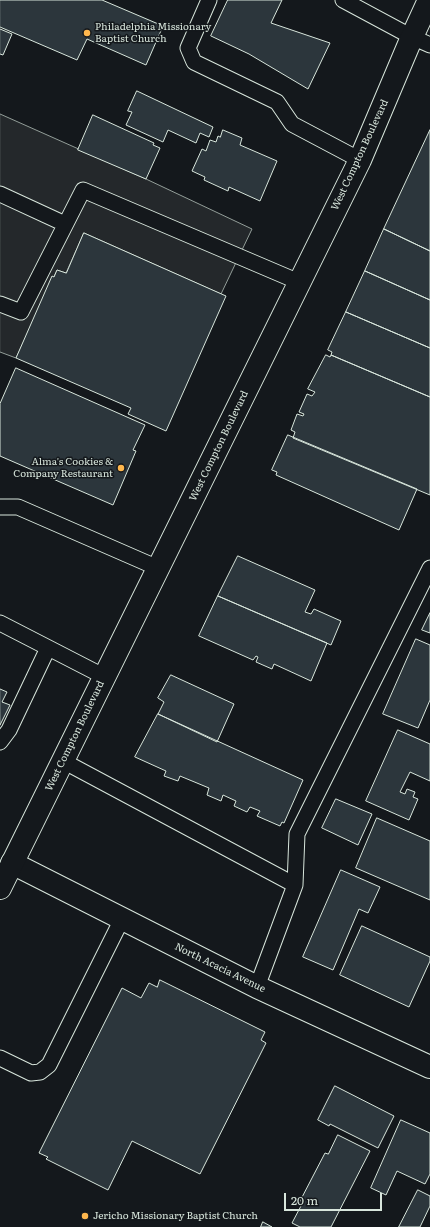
<!DOCTYPE html>
<html>
<head>
<meta charset="utf-8">
<style>
  body { margin:0 }
  #map { position:relative; width:430px; height:1227px; overflow:hidden; background:#14181c; font-family:Literata,serif }
  canvas { display:block }
  .scale { position:absolute; left:284px; top:1193px; width:98px; height:18px; box-sizing:border-box; border:2px solid #d8e6dc; border-top:0; padding-left:5px; font-size:12px; line-height:14px; white-space:nowrap; color:#d8e6dc; -webkit-text-stroke:3px #14181c; paint-order:stroke }
</style>
</head>
<body>
<div id="map">
<canvas width="430" height="1227"></canvas>
<div class="scale">20 m</div>
</div>
<script>
const ctx = document.querySelector('canvas').getContext('2d');
ctx.lineJoin = 'round';
function fill(path, color) {
  ctx.fillStyle = color;
  ctx.fill(path, 'evenodd');
}
function strokePath(path, color, width, dash) {
  ctx.strokeStyle = color;
  ctx.lineWidth = width;
  ctx.lineCap = dash ? 'butt' : 'round';
  ctx.setLineDash(dash || []);
  ctx.stroke(path);
}
function label(font, color, halo, rows, align = 'center') {
  ctx.font = font + ' Literata,serif';
  ctx.lineWidth = 3;
  ctx.setLineDash([]);
  ctx.textBaseline = 'middle';
  ctx.strokeStyle = halo;
  ctx.fillStyle = color;
  for (const [text, x, y, turn = 0] of rows) {
    ctx.save();
    ctx.translate(x, y);
    ctx.rotate((+turn || 0) * Math.PI / 180);
    ctx.textAlign = isNaN(turn) ? turn : align;
    if (halo) ctx.strokeText(text, 0, 0);
    ctx.fillText(text, 0, 0);
    ctx.restore();
  }
}
const parking = new Path2D(`
  M0,114L146,179L252,229L221,294L84,233L66,273L57,270L16,358L0,352Z`);
fill(parking, '#24282b');
strokePath(parking, '#939e99', 1);
const building = new Path2D(`
  M0,0H102L163,26L146,65L87,39L77,60L0,27Z
  M228,0H282L271,23L330,43L308,89L249,54L211,36Z
  M0,29L12,34L3,55L0,54Z
  M137,91L213,127L209,137L200,133L196,143L168,130L163,142L126,125L132,112L128,111Z
  M93,115L154,143L153,145L160,148L146,179L78,150Z
  M223,130L242,138L240,145L277,161L260,201L229,187L228,191L204,180L205,177L192,171L202,149L206,151L210,140L216,142L218,136L220,137Z
  M430,130V251L384,229Z
  M384,229L430,251V300L365,271Z
  M84,233L226,296L166,431L128,414L131,408L16,358L52,276L54,277L57,270L66,273Z
  M365,271L430,300V348L346,312Z
  M346,312L430,348V397L331,355L332,352L328,350Z
  M326,355L330,357L331,355L430,397V495L293,438L295,432L291,430L297,414L303,416L304,414L299,412L307,394L312,396L315,392L308,389Z
  M16,368L145,425L133,450L136,451L113,505L0,456V404Z
  M288,435L417,489L399,530L276,475L277,472L272,470Z
  M238,556L315,590L305,612L311,614L314,609L341,621L331,645L218,596Z
  M218,596L327,643L311,681L274,664L272,669L256,662L258,657L256,656L253,660L199,636Z
  M430,613V633L422,630Z
  M416,639L430,645V700L418,728L383,714Z
  M171,675L234,704L217,742L158,714L164,702L158,698Z
  M0,689L7,692L2,702L10,705L0,725Z
  M158,714L303,780L284,823L282,822L280,826L257,816L260,811L250,807L247,812L234,806L236,801L223,795L221,801L207,795L209,788L180,776L178,781L164,776L166,771L135,757Z
  M398,730L430,744V781L410,772L400,792L405,794L407,789L415,792L413,797L418,799L409,820L366,801Z
  M336,799L372,814L358,845L322,828Z
  M377,818L430,841V900L356,868Z
  M341,870L380,887L368,913L359,909L333,970L303,957Z
  M362,926L430,957V961L409,1007L340,975Z
  M160,980L265,1032L261,1040L266,1043L200,1174L132,1141L108,1190L46,1159L48,1157L39,1153L122,988L141,998L149,983L157,987Z
  M335,1086L394,1116L378,1148L330,1124L329,1126L318,1120Z
  M401,1120L430,1133V1174L425,1184L397,1171L386,1195L371,1188Z
  M338,1135L370,1151L331,1227H300L292,1223L302,1204L299,1203L325,1153L328,1154Z
  M418,1190L430,1196V1206L420,1227H399Z
  M263,1222L272,1227H261Z`);
fill(building, '#2c363c');
strokePath(building, '#d8e6dc', 1);
const lane = new Path2D(`
  M209,0L188,48L194,62L277,102L292,124L360,160
  M343,0L412,37L430,45
  M0,194L65,224
  M0,304L21,312L83,190L299,282
  M0,507H18L158,568
  M0,623L105,677
  M0,742L9,730L48,648
  M63,761L295,885
  M257,987L295,885L297,834L430,568
  M0,1058L31,1073L40,1072L49,1065L122,919`);
const street = new Path2D(`
  M12,863L257,987L430,1067`);
const secondary = new Path2D(`
  M0,888L360,160L412,37L429,0`);
strokePath(lane, '#d8e6dc', 17);
strokePath(street, '#d8e6dc', 24);
strokePath(secondary, '#d8e6dc', 24);
strokePath(lane, '#14181c', 15);
strokePath(street, '#14181c', 22);
strokePath(secondary, '#14181c', 22);
for (const [x, y, r, color] of [
  [87,33,4,"#ffb74d"],
  [121,468,4,"#ffb74d"],
  [85,1216,4,"#ffb74d"]
]) {
  const dot = new Path2D();
  dot.arc(x, y, r, 0, 2 * Math.PI);
  ctx.fillStyle = color;
  ctx.fill(dot);
  strokePath(dot, '#14181c', 1.5);
}
label('10px', '#d8e6dc', '#14181c', [
  ["Philadelphia Missionary",95,27],
  ["Baptist Church",95,39],
  ["Alma's Cookies &",113,462,"right"],
  ["Company Restaurant",113,474,"right"],
  ["Jericho Missionary Baptist Church",93,1216]
], 'left');
label('10px', '#d8e6dc', '#14181c', [
  ["West Compton Boulevard",360,155,-65],
  ["West Compton Boulevard",219,446,-64],
  ["West Compton Boulevard",75,736,-64],
  ["North Acacia Avenue",220,968,26]
]);
</script>
</body>
</html>
